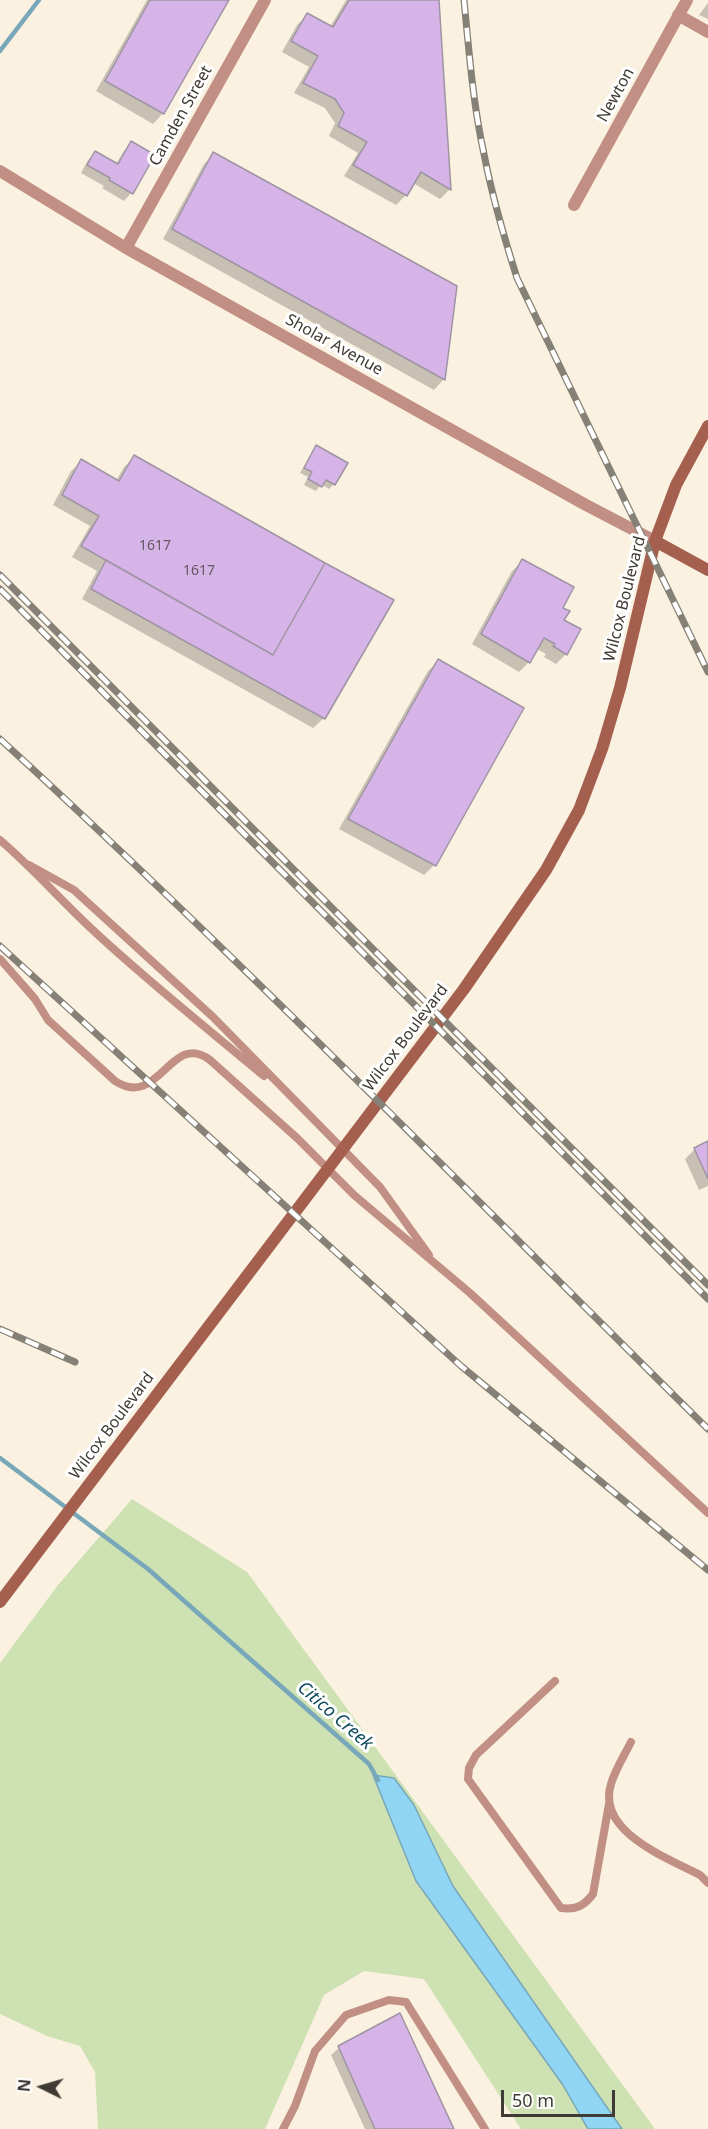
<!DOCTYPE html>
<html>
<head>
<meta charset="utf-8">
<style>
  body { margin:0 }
  #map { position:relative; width:708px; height:2129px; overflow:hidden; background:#faf1e0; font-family:"Noto Sans",sans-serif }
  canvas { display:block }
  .north { position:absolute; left:12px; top:2057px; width:60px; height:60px; -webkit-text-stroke:4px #fff; paint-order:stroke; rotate:275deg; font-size:16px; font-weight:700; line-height:24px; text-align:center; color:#3f3b34 }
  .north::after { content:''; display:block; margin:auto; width:21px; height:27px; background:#3f3b34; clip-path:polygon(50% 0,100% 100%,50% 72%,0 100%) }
  .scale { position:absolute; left:501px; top:2090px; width:114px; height:27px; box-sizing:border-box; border:3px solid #3f3b34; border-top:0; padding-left:8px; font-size:18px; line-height:21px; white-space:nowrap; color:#3f3b34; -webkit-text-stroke:4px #fff; paint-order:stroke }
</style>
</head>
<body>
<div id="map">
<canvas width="708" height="2129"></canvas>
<div class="north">N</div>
<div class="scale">50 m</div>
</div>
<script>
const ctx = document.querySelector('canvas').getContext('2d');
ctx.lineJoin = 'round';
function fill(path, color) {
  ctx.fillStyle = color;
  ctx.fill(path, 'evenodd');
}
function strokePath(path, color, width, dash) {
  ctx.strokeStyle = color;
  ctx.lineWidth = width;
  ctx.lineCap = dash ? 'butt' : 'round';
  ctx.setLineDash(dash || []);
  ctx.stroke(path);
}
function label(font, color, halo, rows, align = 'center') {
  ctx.font = font + ' "Noto Sans",sans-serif';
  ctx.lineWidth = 6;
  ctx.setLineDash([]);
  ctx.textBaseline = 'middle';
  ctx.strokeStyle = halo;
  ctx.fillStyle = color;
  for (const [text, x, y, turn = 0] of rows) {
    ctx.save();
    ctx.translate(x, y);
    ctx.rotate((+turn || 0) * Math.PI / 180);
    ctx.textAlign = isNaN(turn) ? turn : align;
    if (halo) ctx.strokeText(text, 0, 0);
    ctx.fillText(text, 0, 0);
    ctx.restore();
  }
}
fill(new Path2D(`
  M132,1499L247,1572L655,2129H521L424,1979L364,1971L324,1995L265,2129H98L95,2072L80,2046L47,2036L0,2014V1663L58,1585Z`), '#cde1b2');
const water = new Path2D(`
  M373,1775L394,1778L414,1805L453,1886L622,2129H588L563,2085L416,1881Z`);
fill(water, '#91d5f4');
strokePath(water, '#78a7ba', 1.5);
fill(new Path2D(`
  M147,0H227L163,113L153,124L96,91Z
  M346,0H437L449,190L440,199L413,183L406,195L396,205L344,176L358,153L329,136L335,123L325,108L294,93L309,67L282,52L297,25L307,15L330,27Z
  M708,3V19L699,15Z
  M131,143L153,156L131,193L124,201L102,188L104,186L81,173L88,160L95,153L116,164L124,151Z
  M214,154L455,287L443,380L434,390L163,239L204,164Z
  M316,447L334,484L329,489L321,484L316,491L304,485L308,477L300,473L312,452Z
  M134,457L324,718L313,728L82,599L97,571L72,557L90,526L53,505L71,471L82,461L116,481L124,467Z
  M523,561L561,608L566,654L556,664L544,657L546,654L537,649L529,662L519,672L472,644L512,571Z
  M438,661L434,865L424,875L339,829L428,671Z
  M708,1143V1186L699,1190L685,1159L695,1149Z
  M339,2048L453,2129H365L331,2055Z`), '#0003');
strokePath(new Path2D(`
  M0,51L39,0
  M0,1458L148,1569L369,1764L378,1780`), '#78a7ba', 4.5);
const building = new Path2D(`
  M150,0H229L164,114L105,81Z
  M349,0H439L451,190L421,172L407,196L353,165L367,142L338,126L344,113L335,99L303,83L318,56L291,41L307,13L333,27Z
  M131,141L155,155L133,194L109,180L110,178L87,165L95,151L118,164Z
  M213,152L457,286L445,380L172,229Z
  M316,445L348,463L335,485L326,480L322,487L308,479L312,472L304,468Z
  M134,455L325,563L273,655L81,546L99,516L62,495L81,459L119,481Z
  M522,559L574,587L563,608L570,611L564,620L581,629L567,655L553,646L555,644L544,638L530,663L481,634Z
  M106,560L273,655L325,563L394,600L325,719L91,589Z
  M438,659L524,708L436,866L348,819Z
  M708,1141V1179L694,1148Z
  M400,2013L454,2129H375L338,2046Z`);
fill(building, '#d7b4e8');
strokePath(building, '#9e94a3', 1.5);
strokePath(new Path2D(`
  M0,840C34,869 63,903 96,933C150,983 208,1029 264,1076
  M29,865L74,890L213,1017L380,1187L429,1255
  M0,959L35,999L48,1020L115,1081C159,1110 171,1030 210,1060L297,1138L354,1195L470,1293L708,1513
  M555,1681L476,1755L469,1768L468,1779L561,1908C576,1910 584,1906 593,1894L609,1804
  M631,1742C624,1756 615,1770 611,1784C596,1832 668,1858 700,1875L708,1883
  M283,2129L295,2106L315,2051L346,2015L389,2000L406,2002L485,2129`), '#c28f84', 8);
strokePath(new Path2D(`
  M678,15L708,32
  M0,171L126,248L586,505L655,541
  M574,205L687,0
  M126,248L265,0`), '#c28f84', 12);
strokePath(new Path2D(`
  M655,541L708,570
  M0,1602L464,989L546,870L579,810L602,749L620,688L655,541L676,485L708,426`), '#a55f4f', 12);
const rail = new Path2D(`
  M464,0C469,51 473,104 484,154C492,196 504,237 517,278L708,672
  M0,575L708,1285
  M0,589L708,1299
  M0,739C243,961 474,1198 708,1429
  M0,946L461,1366L708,1570
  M0,1329L75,1362`);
strokePath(rail, '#868176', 7);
strokePath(rail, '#fff', 4.5, [14]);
label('14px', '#655961', null, [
  ["1617",155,546],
  ["1617",199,571]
]);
label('16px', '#3f3b34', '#fff', [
  ["Newton",616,95,-61],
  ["Camden Street",181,116,-61],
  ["Sholar Avenue",334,345,29],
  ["Wilcox Boulevard",625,599,-76],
  ["Wilcox Boulevard",406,1038,-53],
  ["Wilcox Boulevard",112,1426,-53]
]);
label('italic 18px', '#0f495e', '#fff', [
  ["Citico Creek",335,1716,41]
]);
</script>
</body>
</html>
